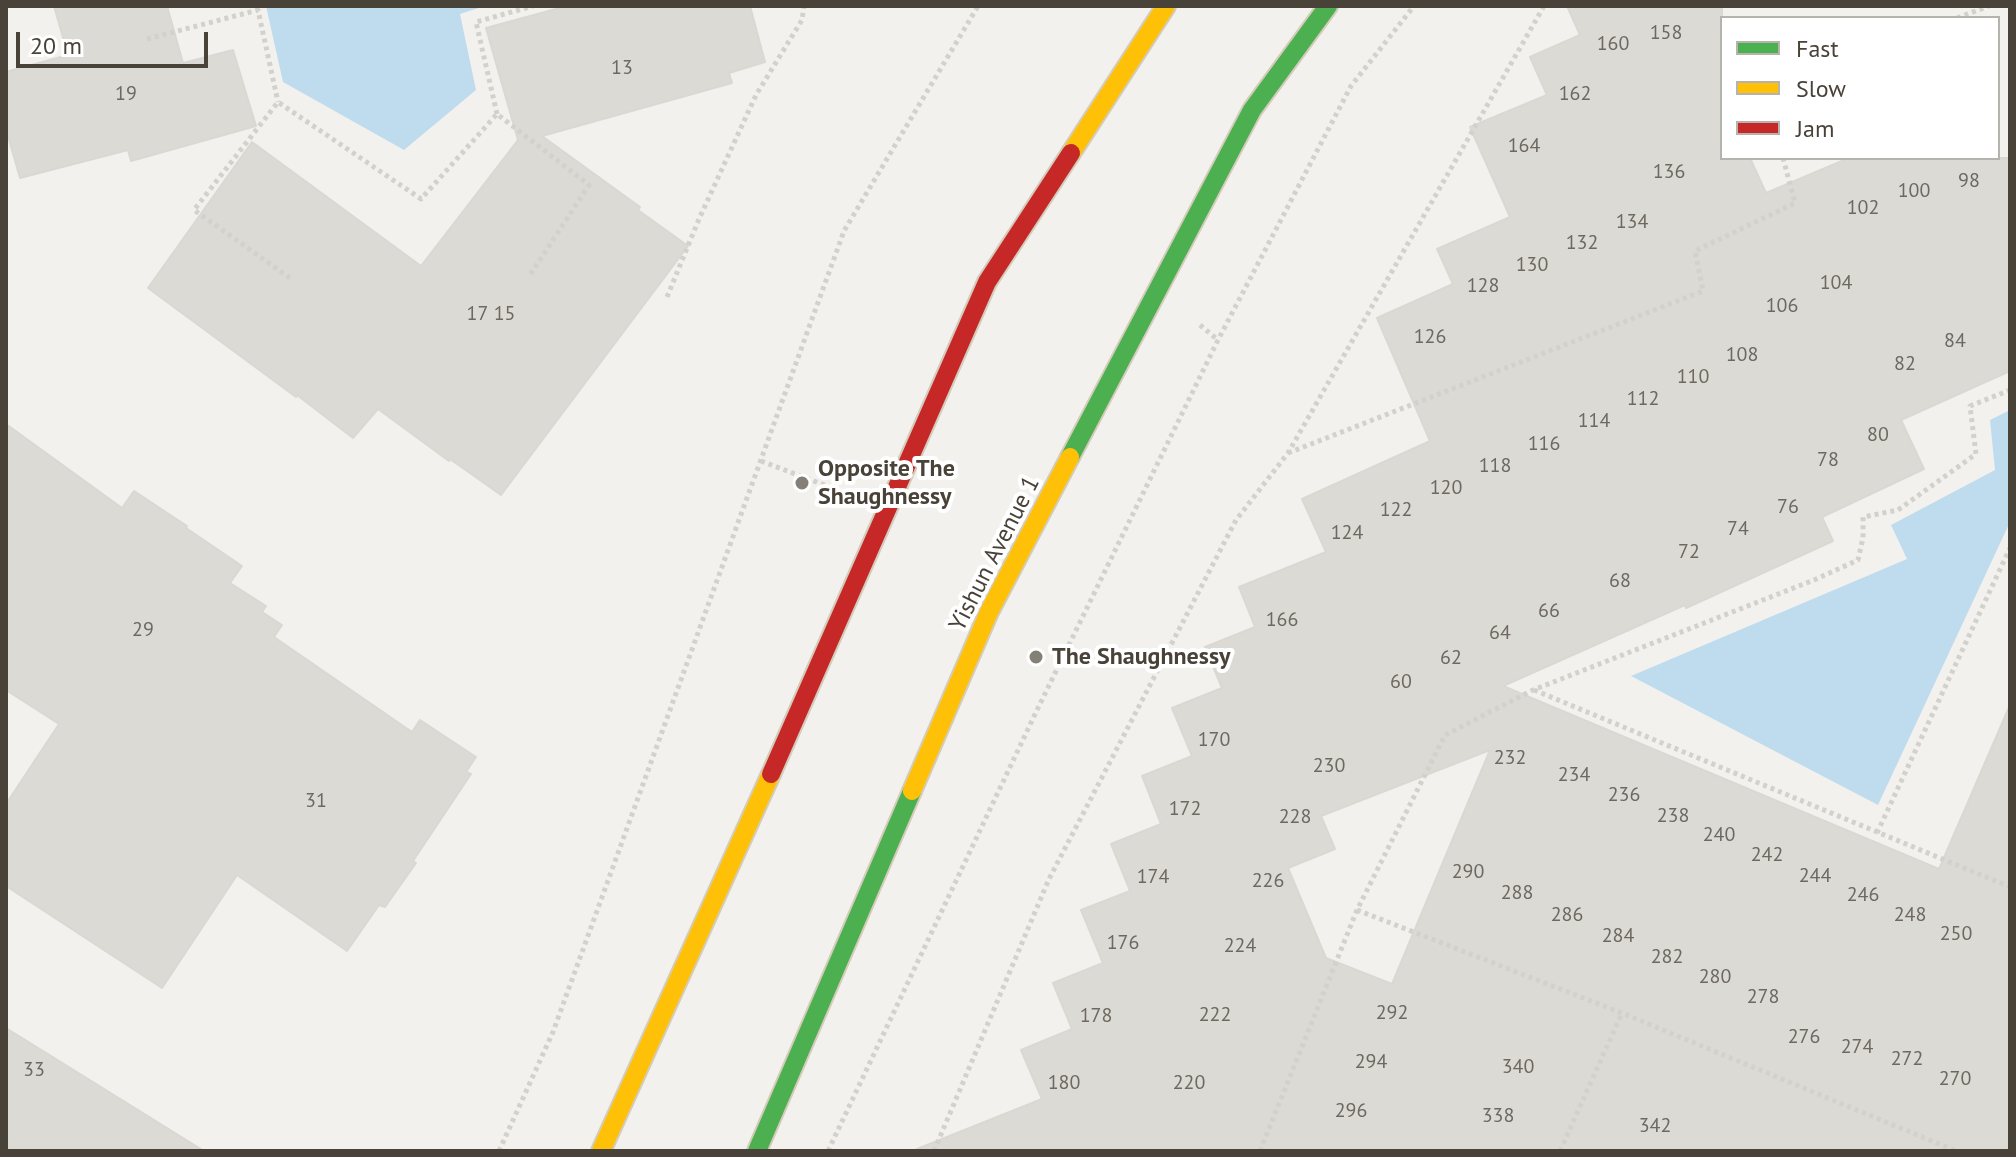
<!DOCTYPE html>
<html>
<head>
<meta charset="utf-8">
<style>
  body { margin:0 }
  #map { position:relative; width:2016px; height:1157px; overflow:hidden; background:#f3f1ed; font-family:"PT Sans",sans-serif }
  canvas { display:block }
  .frame { position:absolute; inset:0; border:8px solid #494238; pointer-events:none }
  .legend { position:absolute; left:1720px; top:16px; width:280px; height:144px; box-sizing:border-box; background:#fff; border:2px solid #b6b3af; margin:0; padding:10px 14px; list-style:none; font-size:24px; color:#494238 }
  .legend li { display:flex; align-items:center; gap:16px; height:40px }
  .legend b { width:40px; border:2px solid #b6b3af }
  .scale { position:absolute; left:16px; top:32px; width:192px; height:36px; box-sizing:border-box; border:4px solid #494238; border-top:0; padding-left:10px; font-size:24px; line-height:28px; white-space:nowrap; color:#494238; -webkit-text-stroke:6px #fff; paint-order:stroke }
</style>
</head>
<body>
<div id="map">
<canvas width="2016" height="1157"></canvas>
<div class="frame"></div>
<ul class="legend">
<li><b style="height:10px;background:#4caf50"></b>Fast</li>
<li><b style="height:10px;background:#ffc107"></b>Slow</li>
<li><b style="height:10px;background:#c62828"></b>Jam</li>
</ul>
<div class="scale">20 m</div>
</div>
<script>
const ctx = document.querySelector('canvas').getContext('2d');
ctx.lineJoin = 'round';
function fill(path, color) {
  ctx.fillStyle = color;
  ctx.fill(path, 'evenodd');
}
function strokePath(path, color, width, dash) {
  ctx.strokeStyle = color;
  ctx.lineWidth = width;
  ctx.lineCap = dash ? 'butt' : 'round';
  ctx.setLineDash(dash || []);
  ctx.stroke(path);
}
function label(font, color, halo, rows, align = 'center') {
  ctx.font = font + ' "PT Sans",sans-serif';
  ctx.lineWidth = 8;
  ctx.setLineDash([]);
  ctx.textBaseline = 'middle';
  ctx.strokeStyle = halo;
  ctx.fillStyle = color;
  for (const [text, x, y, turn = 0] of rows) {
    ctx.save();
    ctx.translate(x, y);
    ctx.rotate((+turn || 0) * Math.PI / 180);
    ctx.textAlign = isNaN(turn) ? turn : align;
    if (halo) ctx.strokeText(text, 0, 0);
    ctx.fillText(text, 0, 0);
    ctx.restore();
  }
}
fill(new Path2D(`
  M266,6H485L460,14L476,90L404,150L283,82Z
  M2010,410V522L1878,805L1631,676L1907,559L1891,525L1995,470L1990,420Z`), '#bfdcee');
const building = new Path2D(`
  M54,6H167L183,63L233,50L256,126L131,161L128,150L20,178L6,129V72L68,55Z
  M567,6H750L765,62L729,73L732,83L542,136L640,207L638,210L688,246L501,495L450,459L449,461L378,409L353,438L297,395L296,397L148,288L252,142L421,266L518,140L486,28Z
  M1567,6H1722V158H1750L1766,193L1849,158H2010V371L1901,420L1924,469L1822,517L1833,541L1686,608L1685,605L1503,686L1939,869L2010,705V1151H918L917,1149L1042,1099L1021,1050L1072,1029L1053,983L1103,963L1081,910L1130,891L1111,844L1161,824L1142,776L1192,756L1172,708L1222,688L1205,647L1255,627L1239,587L1326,552L1302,499L1430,441L1377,318L1453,284L1437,249L1510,217L1470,127L1547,95L1530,57L1580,35ZM1490,750L1392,984L1326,958L1288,868L1335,849L1321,816Z
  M6,424L122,508L134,491L187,526L186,528L242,566L230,583L266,606L262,612L282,625L274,637L412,732L420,720L476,757L466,772L471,774L413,861L416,863L385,907L379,905L347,951L237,875L162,988L6,886V804L59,724L6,690Z
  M6,1028L204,1151H6Z`);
fill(building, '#dcdad5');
strokePath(building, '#dbd8d3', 2);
const fast = new Path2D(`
  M1070,457L1252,110L1328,6
  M757,1151L912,791`);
const slow = new Path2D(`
  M1071,153L1166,6
  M912,791L989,612L1070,457
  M601,1151L771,774`);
const jam = new Path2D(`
  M771,774L987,282L1071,153`);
strokePath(fast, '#d4ccbb', 22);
strokePath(slow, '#d4ccbb', 22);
strokePath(jam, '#d4ccbb', 22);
strokePath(new Path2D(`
  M1957,18L1989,6
  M147,39L258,10L278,102
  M497,114L476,22L533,6
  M290,278L194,210L278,102L421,199L497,114L589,185L530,275
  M667,297L699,219L756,95L802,20L804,6
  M1200,325L1218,340
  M1288,453L1703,291L1695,251L1795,203L1783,158
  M761,461L835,489
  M1534,690L2010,887
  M1877,833L2010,548
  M1357,910L1622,1013L1956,1151
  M499,1151L553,1032L844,231L978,6
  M828,1151L1038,708L1218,340L1351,86L1414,6
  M934,1151L1049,879L1236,520L1288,453L1544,6
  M1260,1151L1357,910L1445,735L1533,690L1814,580L1858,560L1863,538V517L1898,510L1976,454L1970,406L2010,390
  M1560,1151L1622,1013`), '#d3d1cc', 5, [4, 4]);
strokePath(fast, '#4caf50', 18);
strokePath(slow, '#ffc107', 18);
strokePath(jam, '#c62828', 18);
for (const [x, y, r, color] of [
  [802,483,8,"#847f77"],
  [1036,657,8,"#847f77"]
]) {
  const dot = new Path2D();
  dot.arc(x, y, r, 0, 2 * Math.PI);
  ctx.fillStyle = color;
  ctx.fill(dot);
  strokePath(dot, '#fff', 3);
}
label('20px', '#6e6960', null, [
  ["158",1666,33],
  ["160",1613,44],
  ["13",622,68],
  ["19",126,94],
  ["162",1575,94],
  ["164",1524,146],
  ["136",1669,172],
  ["98",1969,181],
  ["100",1914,191],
  ["102",1863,208],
  ["134",1632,222],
  ["132",1582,243],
  ["130",1532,265],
  ["104",1836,283],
  ["128",1483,286],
  ["106",1782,306],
  ["17 15",491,314],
  ["126",1430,337],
  ["84",1955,341],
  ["108",1742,355],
  ["82",1905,364],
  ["110",1693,377],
  ["112",1643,399],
  ["114",1594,421],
  ["80",1878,435],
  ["116",1544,444],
  ["78",1828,460],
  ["118",1495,466],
  ["120",1446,488],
  ["76",1788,507],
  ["122",1396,510],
  ["74",1738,529],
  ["124",1347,533],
  ["72",1689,552],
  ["68",1620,581],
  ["66",1549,611],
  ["166",1282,620],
  ["29",143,630],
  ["64",1500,633],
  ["62",1451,658],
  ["60",1401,682],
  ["170",1214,740],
  ["232",1510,758],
  ["230",1329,766],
  ["234",1574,775],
  ["236",1624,795],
  ["31",316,801],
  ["172",1185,809],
  ["238",1673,816],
  ["228",1295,817],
  ["240",1719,835],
  ["242",1767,855],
  ["290",1468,872],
  ["244",1815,876],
  ["174",1153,877],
  ["226",1268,881],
  ["288",1517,893],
  ["246",1863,895],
  ["286",1567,915],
  ["248",1910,915],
  ["250",1956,934],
  ["284",1618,936],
  ["176",1123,943],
  ["224",1240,946],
  ["282",1667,957],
  ["280",1715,977],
  ["278",1763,997],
  ["292",1392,1013],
  ["222",1215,1015],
  ["178",1096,1016],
  ["276",1804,1037],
  ["274",1857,1047],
  ["272",1907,1059],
  ["294",1371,1062],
  ["340",1518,1067],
  ["33",34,1070],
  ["270",1955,1079],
  ["180",1064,1083],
  ["220",1189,1083],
  ["296",1351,1111],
  ["338",1498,1116],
  ["342",1655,1126]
]);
label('bold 24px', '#494238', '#fff', [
  ["Opposite The",818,469],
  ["Shaughnessy",818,497],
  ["The Shaughnessy",1052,657]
], 'left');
label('24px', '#494238', '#fff', [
  ["Yishun Avenue 1",995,554,-63]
]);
</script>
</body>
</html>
